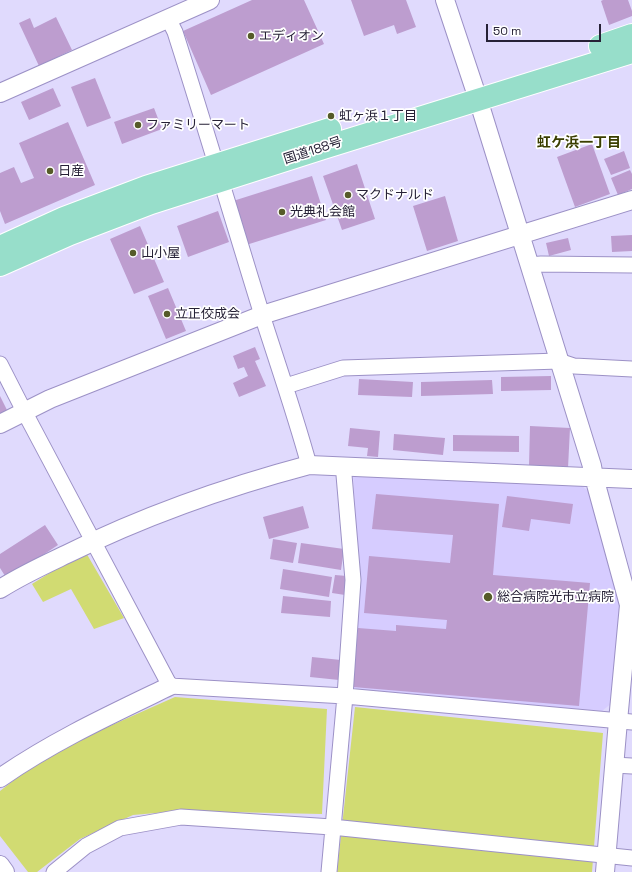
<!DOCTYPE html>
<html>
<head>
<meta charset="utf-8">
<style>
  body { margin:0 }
  #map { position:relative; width:632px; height:872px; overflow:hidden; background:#e0dafd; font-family:"Space Grotesk",sans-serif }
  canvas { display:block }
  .scale { position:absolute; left:486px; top:24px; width:115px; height:18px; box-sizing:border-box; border:2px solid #262136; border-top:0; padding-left:5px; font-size:12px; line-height:14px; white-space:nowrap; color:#262136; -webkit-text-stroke:3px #fff; paint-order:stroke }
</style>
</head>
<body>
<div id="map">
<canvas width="632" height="872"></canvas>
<div class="scale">50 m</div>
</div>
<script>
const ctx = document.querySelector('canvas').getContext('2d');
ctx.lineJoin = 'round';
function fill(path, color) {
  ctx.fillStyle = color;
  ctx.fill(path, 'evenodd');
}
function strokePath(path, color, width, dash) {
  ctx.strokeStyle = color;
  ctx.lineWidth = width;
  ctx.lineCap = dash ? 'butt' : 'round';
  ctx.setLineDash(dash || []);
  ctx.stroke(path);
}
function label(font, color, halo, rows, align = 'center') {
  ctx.font = font + ' "Space Grotesk","Noto Sans JP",sans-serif';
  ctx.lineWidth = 3.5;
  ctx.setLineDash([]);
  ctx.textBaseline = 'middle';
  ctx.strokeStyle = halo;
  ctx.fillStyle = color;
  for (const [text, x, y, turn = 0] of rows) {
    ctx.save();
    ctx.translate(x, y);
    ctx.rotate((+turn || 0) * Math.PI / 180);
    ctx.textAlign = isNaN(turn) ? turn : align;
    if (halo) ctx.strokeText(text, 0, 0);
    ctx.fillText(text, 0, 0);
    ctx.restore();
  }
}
fill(new Path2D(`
  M353,473L579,484L591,493L621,607L612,703L602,711L351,690L359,588Z`), '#d6ccff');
fill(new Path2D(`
  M85,551L124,618L94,629L71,589L43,602L32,584Z
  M175,697L327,709L322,814L179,811L133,815L80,839L37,872H28L0,836V791L23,773L67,745Z
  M355,707L603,733L592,872H337Z`), '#d1db72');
fill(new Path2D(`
  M252,0H304L324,44L211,95L183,31Z
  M351,0H406L416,27L397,34L394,25L364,36Z
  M603,0H628L632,11V16L609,25L601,1Z
  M56,17L72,50L39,66L19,23L30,18L34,28Z
  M95,78L111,118L87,127L71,87Z
  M53,88L61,106L29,120L21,102Z
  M154,108L162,129L122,144L114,122Z
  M68,122L95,185L5,224L0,211V173L14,167L21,183L34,178L19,143Z
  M592,144L610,194L575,207L557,157Z
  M624,151L630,168L611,175L604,159Z
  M357,164L375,219L342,230L323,176Z
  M630,170L632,174V189L618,195L611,178Z
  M312,176L326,220L246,245L233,201Z
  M445,196L458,241L427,251L413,206Z
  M218,211L229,242L188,257L177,226Z
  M140,226L164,282L134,294L110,239Z
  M632,235V251L612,252L611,236Z
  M568,238L571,250L549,256L546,243Z
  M168,288L186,331L166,339L148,296Z
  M255,347L260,359L255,361L266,386L239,397L233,383L248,376L244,367L238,369L233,356Z
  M551,376V390L501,391V377Z
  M359,379L413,382L412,397L358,395Z
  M492,380L493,394L421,396V382Z
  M0,396L8,412L0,416Z
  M530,426L570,428L568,468L529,466Z
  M350,428L380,431L378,457L367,456L368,448L348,446Z
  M394,434L445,438L443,455L393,450Z
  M453,435L519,436V452L453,451Z
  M376,494L499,504L493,575L590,583L579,706L353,687L358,628L396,631V625L446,629L447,620L364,613L369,556L450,563L453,535L372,529Z
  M507,496L573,504L570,524L531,519L529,531L502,527Z
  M303,506L309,528L269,539L263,517Z
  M45,525L58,545L7,579L0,568V554Z
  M273,539L297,543L293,563L270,559Z
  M301,543L344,549L341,570L298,563Z
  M283,569L332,577L329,597L280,589Z
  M335,575L347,576L345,595L332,593Z
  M283,596L331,601L330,617L281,613Z
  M312,657L341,660L339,680L310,677Z`), '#bd9dcf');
const minor = new Path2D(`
  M168,18L175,32C205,126 233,221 262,315C278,365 295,414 309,465
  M529,265L541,264L632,265
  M0,364L24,411L170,686L345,696L632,722
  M286,386L343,368L559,361L574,366L632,369
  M614,765L632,766
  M54,872L86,846L120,828L181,817L332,827L632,858
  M329,872L345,696L353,580L344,475L345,466`);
const tertiary = new Path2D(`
  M445,0L478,99L592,466L594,477L629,605L618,721L605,872
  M0,93L210,0
  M0,424L50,399L262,315L632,200
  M0,589C22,575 44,565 67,554C144,516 226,487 309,465L632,479
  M0,778C53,741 112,714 170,686
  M0,865L5,872`);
const trunk = new Path2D(`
  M600,46L632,35
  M0,247L64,218L146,187L330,129
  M0,265L70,234L151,203L323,148L632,52`);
strokePath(minor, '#9c91c6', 17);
strokePath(tertiary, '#9c91c6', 20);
strokePath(trunk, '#fff', 24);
strokePath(minor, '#fff', 15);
strokePath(tertiary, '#fff', 18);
strokePath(trunk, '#97deca', 22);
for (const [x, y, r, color] of [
  [251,36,4,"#565b29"],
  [331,116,4,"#565b29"],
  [138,125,4,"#565b29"],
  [50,171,4,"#565b29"],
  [348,195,4,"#565b29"],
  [282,212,4,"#565b29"],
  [133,253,4,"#565b29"],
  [167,314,4,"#565b29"],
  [488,597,5,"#565b29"]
]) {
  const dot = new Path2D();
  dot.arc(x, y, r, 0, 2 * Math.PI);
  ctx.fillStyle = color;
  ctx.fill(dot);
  strokePath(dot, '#fff', 1.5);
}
label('13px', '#262136', '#fff', [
  ["エディオン",259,36],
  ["虹ヶ浜１丁目",339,116],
  ["ファミリーマート",146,125],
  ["日産",58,171],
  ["マクドナルド",356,195],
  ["光典礼会館",290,212],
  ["山小屋",141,253],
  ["立正佼成会",175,314],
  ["総合病院光市立病院",497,597]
], 'left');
label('13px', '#262136', '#fff', [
  ["国道188号",313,151,-18]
]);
label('bold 14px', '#3a3e00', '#fff', [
  ["虹ケ浜一丁目",579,143]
]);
</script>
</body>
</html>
